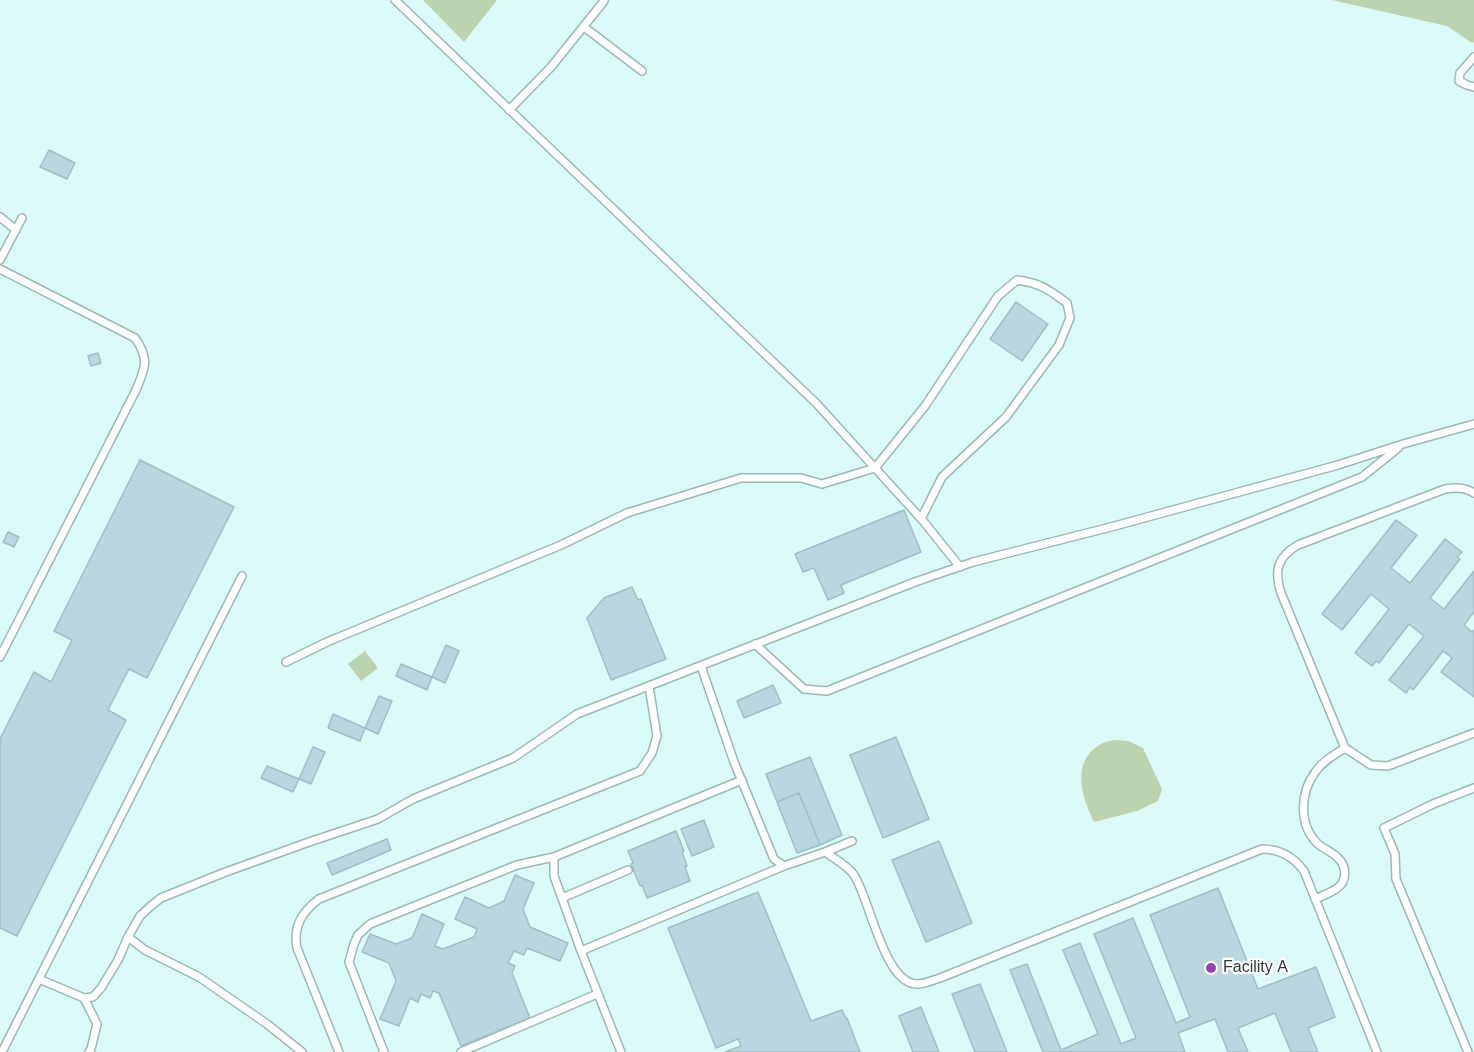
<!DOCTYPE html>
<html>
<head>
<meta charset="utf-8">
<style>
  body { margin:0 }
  canvas { display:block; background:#d9faf6 }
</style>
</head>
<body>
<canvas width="1474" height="1052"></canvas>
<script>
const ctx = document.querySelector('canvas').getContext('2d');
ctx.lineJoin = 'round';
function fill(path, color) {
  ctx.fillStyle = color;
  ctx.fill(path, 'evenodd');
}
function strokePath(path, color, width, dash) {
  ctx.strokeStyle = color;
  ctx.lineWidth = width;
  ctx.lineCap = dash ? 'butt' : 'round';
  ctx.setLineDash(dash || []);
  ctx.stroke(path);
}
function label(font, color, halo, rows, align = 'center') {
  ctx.font = font + ' Arial,sans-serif';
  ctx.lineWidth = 4.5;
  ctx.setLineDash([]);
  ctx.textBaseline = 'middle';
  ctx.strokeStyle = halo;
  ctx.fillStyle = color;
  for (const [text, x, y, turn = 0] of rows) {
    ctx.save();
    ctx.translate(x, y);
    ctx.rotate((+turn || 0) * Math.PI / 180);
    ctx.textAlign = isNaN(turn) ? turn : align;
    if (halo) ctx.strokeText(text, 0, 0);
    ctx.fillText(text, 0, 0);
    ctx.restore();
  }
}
fill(new Path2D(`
  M423,0H497L464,42Z
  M1332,0H1474V42L1472,43L1447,26Z
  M365,651L378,668L361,681L348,664Z
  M1114,740L1128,741L1143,748L1162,789L1158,801L1137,811L1094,822C1082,798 1070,761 1101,744C1104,742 1110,741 1114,740Z`), '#bcd3af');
const building = new Path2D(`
  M49,150L75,163L67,179L40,167Z
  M1016,302L1048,324L1022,361L990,339Z
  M98,353L101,363L91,366L88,356Z
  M140,460L234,507L147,678L129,669L108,710L126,720L17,936L0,928V739L34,672L51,682L72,640L54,631Z
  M904,510L921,552L841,585L844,593L828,600L814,568L803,572L795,554Z
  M1396,520L1417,535L1391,568L1410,583L1445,539L1462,552L1457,557L1460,559L1430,598L1444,609L1474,571V612L1464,625L1472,632L1474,630V697L1441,672L1452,658L1443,651L1413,690L1410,687L1406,693L1389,680L1424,636L1409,624L1379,663L1376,661L1372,666L1355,653L1389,609L1371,594L1342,630L1322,614Z
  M8,532L19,537L14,547L3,542Z
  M632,587L638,600L641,599L666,659L611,680L587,618L604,598Z
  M446,645L459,651L445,683L432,677Z
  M401,664L432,677L427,690L396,676Z
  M773,685L781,703L744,718L737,701Z
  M379,696L392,701L378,734L365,728Z
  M333,714L365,728L360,741L328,728Z
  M896,737L929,819L883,838L850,755Z
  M313,747L325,752L311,784L299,779Z
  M810,757L842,835L820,845L799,793L777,802L766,774Z
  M267,766L299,779L293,792L261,778Z
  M799,793L820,845L797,853L777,802Z
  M704,820L714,847L692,856L681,829Z
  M676,831L684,851L682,852L687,866L685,867L690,881L647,898L642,885L640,886L631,864L633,863L628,851Z
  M387,839L391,850L332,875L327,863Z
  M939,841L972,923L926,942L892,860Z
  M515,875L534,883L523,909L530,927L568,943L560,961L527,948L524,955L514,951L508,963L515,966L512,973L530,1018L461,1046L439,993L433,991L430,998L421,994L418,1002L410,998L399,1026L380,1019L396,981L389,963L362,952L370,934L396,944L412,938L422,914L444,924L435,946L443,949L474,937L477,929L455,919L465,897L489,908L504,901Z
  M1218,888L1258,989L1316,967L1335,1017L1308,1028L1318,1052H1291L1275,1013L1238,1028L1248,1052H1228L1215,1019L1178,1033L1185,1052H1043L1010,970L1027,964L1061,1050L1098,1034L1063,950L1080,943L1121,1044L1136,1038L1094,934L1133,918L1176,1023L1190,1017L1150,915Z
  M758,892L811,1021L842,1010L846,1019L847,1018L860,1052H725L741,1046L738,1039L716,1048L668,928Z
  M980,984L1007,1052H975L952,994Z
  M921,1007L939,1052H913L899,1016Z`);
fill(building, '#b8d7de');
strokePath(building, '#a1bfc6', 1.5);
const service = new Path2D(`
  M395,0L816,403L924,522L960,567
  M584,27L642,71
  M1474,57L1460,73L1459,81L1467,85L1474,87
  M509,110L551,67L604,1
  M0,217L16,230
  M0,260L22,218
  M0,269L135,338C150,359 145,369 136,390L0,657
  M1474,493C1465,487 1456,487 1445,489L1298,545C1277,557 1274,571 1281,593L1345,748L1371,765L1388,766L1474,733
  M755,644L804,689L827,691L1362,477L1398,448
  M286,662L327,642L561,545L627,513L741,478H801L822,484L875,468L925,406L998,296L1017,280C1040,283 1048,289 1067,303L1070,318L1059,345L1006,417L942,477L921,519
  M701,666L734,762L774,859L784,866L825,852C835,859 847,865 854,875C870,899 884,985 918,984C925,984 933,980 940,978L1262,849C1280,849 1293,856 1304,871L1377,1052
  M742,780L554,857V876L581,951L784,866
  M825,852L852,841
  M562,898L628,870
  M1315,899C1322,896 1330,893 1336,889C1348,881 1347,866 1337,857C1332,852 1324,849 1318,844C1298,825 1300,792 1316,771C1323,761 1334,755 1345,748
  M128,937L145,950L199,977L267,1024L302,1052
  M581,951L621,1052
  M39,979L84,998L97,1024L91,1049L89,1052
  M84,998L93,997L101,988L118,960L128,937L140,916L152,905L161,898L223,873L309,842L378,819L413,799L513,758L577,714L915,582L973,562L1111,527L1338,465L1403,444L1474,424
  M2,1052L242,576
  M339,1052L297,948C293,926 302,912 319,899L640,771L652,753L657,736L649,686
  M384,1052L349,962L354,944L358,935L370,924L517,865L554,857
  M461,1052L597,994
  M1468,1052L1396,879L1395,854L1384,828L1433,804L1474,788`);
strokePath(service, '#9abab5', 10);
strokePath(service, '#fff', 7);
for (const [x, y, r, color] of [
  [1211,968,6,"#9943b1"]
]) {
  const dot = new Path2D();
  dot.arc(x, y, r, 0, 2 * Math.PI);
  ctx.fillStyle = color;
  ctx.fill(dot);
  strokePath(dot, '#fff', 2);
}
label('16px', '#2e3b3a', '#fff', [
  ["Facility A",1223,968]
], 'left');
</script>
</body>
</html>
